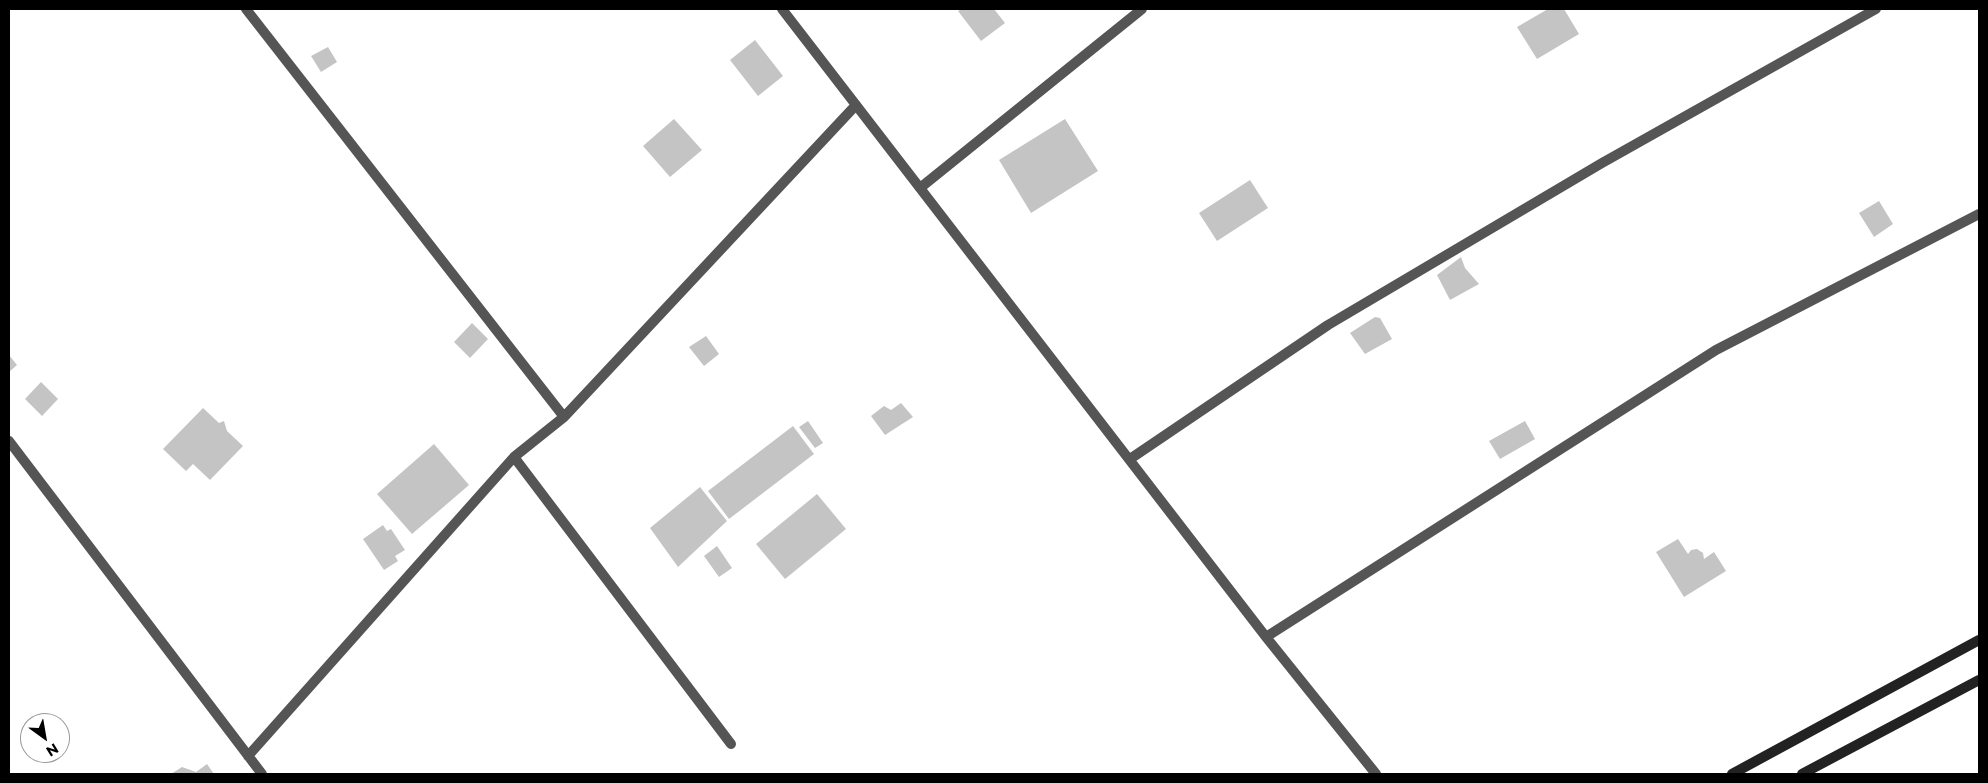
<!DOCTYPE html>
<html>
<head>
<meta charset="utf-8">
<style>
  body { margin:0 }
  #map { position:relative; width:1988px; height:783px; overflow:hidden; background:#fff; font-family:Montserrat,sans-serif }
  canvas { display:block }
  .frame { position:absolute; inset:0; border:10px solid #000; pointer-events:none }
  .north { position:absolute; left:20px; top:713px; width:50px; height:50px; box-sizing:border-box; background:#fff; border:1px solid #999; border-radius:50%; rotate:148deg; font-size:14px; font-weight:700; line-height:20px; text-align:center; color:#000 }
  .north::after { content:''; display:block; margin:auto; width:18px; height:22px; background:#000; clip-path:polygon(50% 0,100% 100%,50% 72%,0 100%) }
</style>
</head>
<body>
<div id="map">
<canvas width="1988" height="783"></canvas>
<div class="frame"></div>
<div class="north">N</div>
</div>
<script>
const ctx = document.querySelector('canvas').getContext('2d');
ctx.lineJoin = 'round';
function fill(path, color) {
  ctx.fillStyle = color;
  ctx.fill(path, 'evenodd');
}
function strokePath(path, color, width, dash) {
  ctx.strokeStyle = color;
  ctx.lineWidth = width;
  ctx.lineCap = dash ? 'butt' : 'round';
  ctx.setLineDash(dash || []);
  ctx.stroke(path);
}
fill(new Path2D(`
  M962,9H994L1005,23L981,41L958,11Z
  M1548,9H1564L1579,34L1537,59L1517,27Z
  M755,40L783,76L758,96L730,60Z
  M328,47L337,62L321,72L311,56Z
  M674,119L702,150L670,177L643,146Z
  M1065,119L1098,171L1031,213L999,160Z
  M1250,180L1268,208L1217,241L1199,213Z
  M1879,201L1893,224L1874,237L1859,213Z
  M1461,257L1465,268L1479,284L1450,300L1437,275Z
  M1375,317L1380,318L1392,339L1365,354L1350,333Z
  M472,323L488,339L470,358L454,342Z
  M706,336L719,354L704,366L689,347Z
  M9,355L17,365L9,372Z
  M41,382L58,399L42,416L25,399Z
  M901,403L913,417L885,435L871,416L884,406L891,410Z
  M203,408L219,423L224,421L227,431L243,446L210,480L193,464L186,471L163,449Z
  M808,421L823,443L815,448L799,427Z
  M1525,421L1535,439L1500,459L1489,441Z
  M793,426L814,454L729,519L708,491Z
  M434,444L469,485L412,534L377,494Z
  M700,487L727,521L678,567L650,528Z
  M817,494L846,529L785,579L756,544Z
  M383,525L387,531L391,529L405,550L395,556L398,561L384,570L363,539Z
  M1678,539L1688,554L1691,550L1697,549L1703,553L1704,559L1714,552L1726,571L1684,597L1656,552Z
  M717,546L732,568L719,577L704,556Z
  M207,764L214,774H171L182,767L196,772Z`), '#c4c4c4');
strokePath(new Path2D(`
  M246,9L564,417
  M782,9L1266,637L1376,774
  M920,188L1142,9
  M9,441L262,774
  M514,457L731,744
  M1130,459L1328,325L1602,163L1876,9
  M1266,637L1716,350L1979,214
  M248,756L514,457L564,417L856,105`), '#555', 10);
strokePath(new Path2D(`
  M1732,774L1979,640
  M1802,774L1979,680`), '#222', 10);
</script>
</body>
</html>
